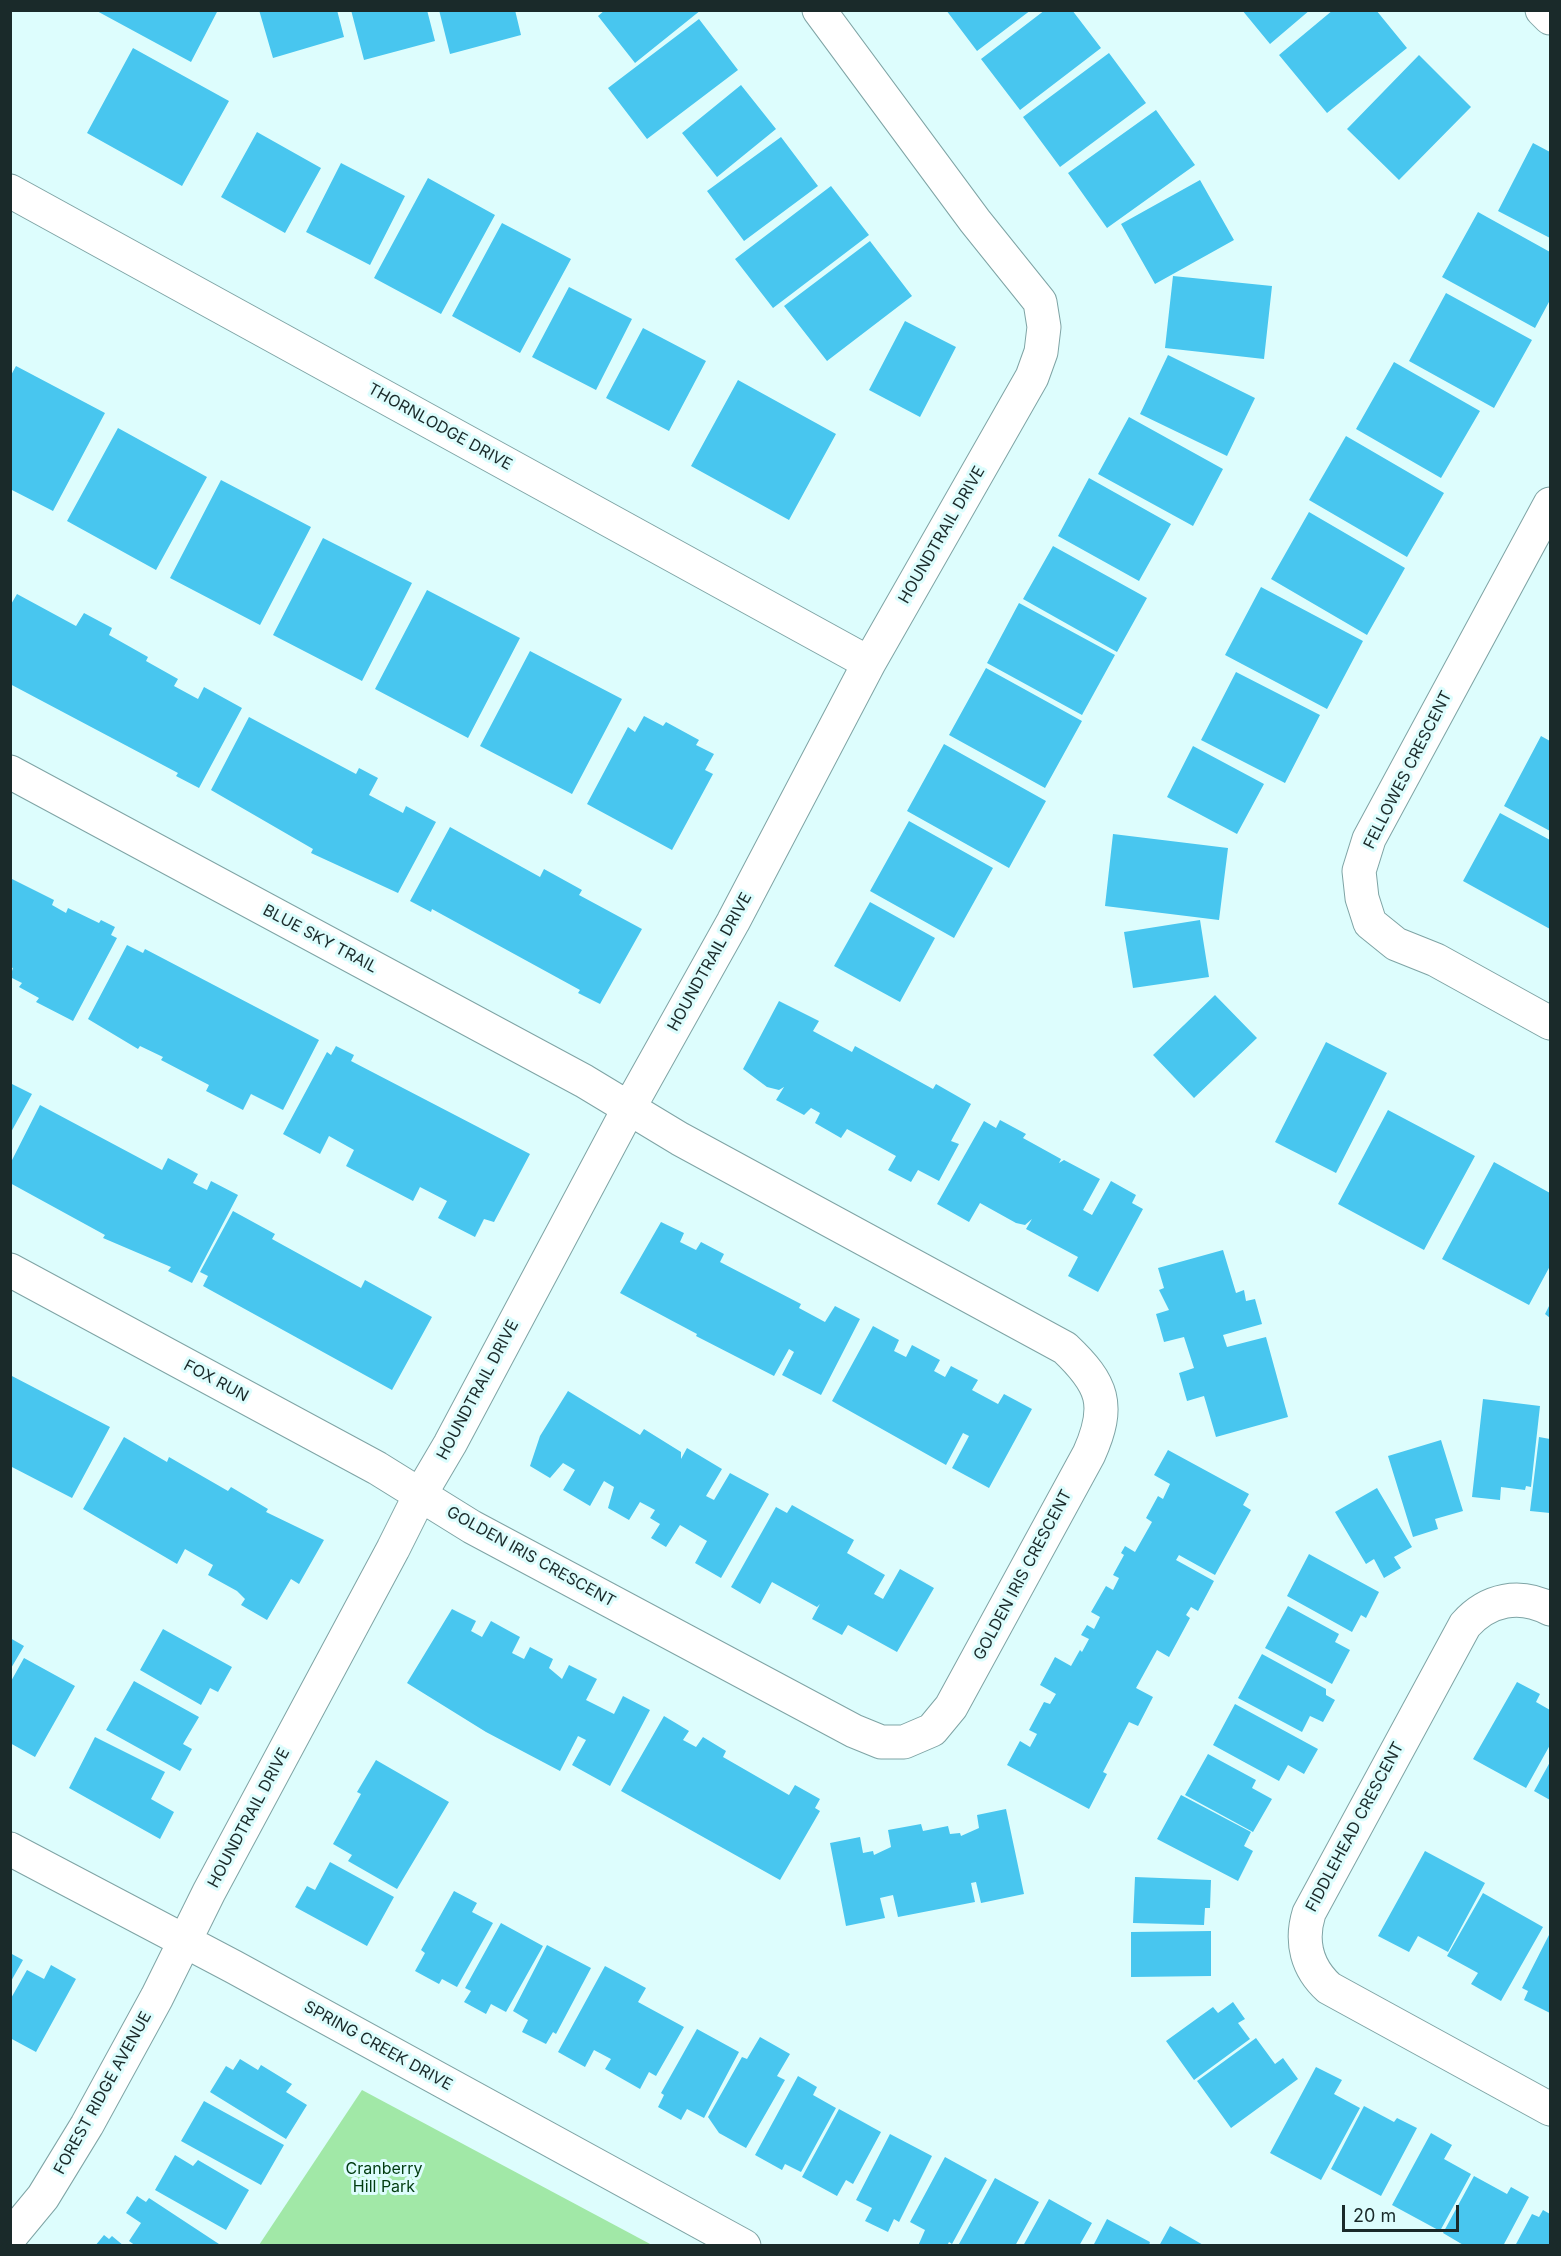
<!DOCTYPE html>
<html>
<head>
<meta charset="utf-8">
<style>
  body { margin:0 }
  #map { position:relative; width:1561px; height:2256px; overflow:hidden; background:#ddfdfd; font-family:Inter,sans-serif }
  canvas { display:block }
  .frame { position:absolute; inset:0; border:12px solid #1a2a2a; pointer-events:none }
  .scale { position:absolute; left:1342px; top:2205px; width:117px; height:27px; box-sizing:border-box; border:3px solid #1a2a2a; border-top:0; padding-left:8px; font-size:18px; line-height:21px; white-space:nowrap; color:#1a2a2a; -webkit-text-stroke:4px #ddfdfd; paint-order:stroke }
</style>
</head>
<body>
<div id="map">
<canvas width="1561" height="2256"></canvas>
<div class="frame"></div>
<div class="scale">20 m</div>
</div>
<script>
const ctx = document.querySelector('canvas').getContext('2d');
ctx.lineJoin = 'round';
function fill(path, color) {
  ctx.fillStyle = color;
  ctx.fill(path, 'evenodd');
}
function strokePath(path, color, width, dash) {
  ctx.strokeStyle = color;
  ctx.lineWidth = width;
  ctx.lineCap = dash ? 'butt' : 'round';
  ctx.setLineDash(dash || []);
  ctx.stroke(path);
}
function label(font, color, halo, rows, align = 'center') {
  ctx.font = font + ' Inter,sans-serif';
  ctx.lineWidth = 6;
  ctx.setLineDash([]);
  ctx.textBaseline = 'middle';
  ctx.strokeStyle = halo;
  ctx.fillStyle = color;
  for (const [text, x, y, turn = 0] of rows) {
    ctx.save();
    ctx.translate(x, y);
    ctx.rotate((+turn || 0) * Math.PI / 180);
    ctx.textAlign = isNaN(turn) ? turn : align;
    if (halo) ctx.strokeText(text, 0, 0);
    ctx.fillText(text, 0, 0);
    ctx.restore();
  }
}
fill(new Path2D(`
  M362,2090L652,2245H259Z`), '#a1e8a7');
fill(new Path2D(`
  M95,10H218L191,62Z
  M259,10H337L344,37L273,58Z
  M351,10H427L435,41L364,60Z
  M439,10H515L521,35L450,54Z
  M605,10H701L635,63L598,16Z
  M946,10H1031L977,51Z
  M1045,10H1072L1101,48L1020,110L981,59Z
  M1242,10H1310L1270,44Z
  M1333,10H1376L1407,48L1327,113L1279,55Z
  M699,19L738,70L647,139L608,88Z
  M133,48L229,101L182,186L87,133Z
  M1109,53L1146,103L1060,167L1023,117Z
  M1419,55L1471,107L1399,180L1347,129Z
  M741,85L776,129L717,177L682,133Z
  M1156,110L1195,165L1107,228L1068,173Z
  M257,132L321,168L285,233L221,197Z
  M781,137L818,186L744,241L707,191Z
  M1533,143L1550,152V238L1498,211Z
  M341,163L405,196L370,265L306,232Z
  M428,178L495,215L441,314L374,278Z
  M1200,180L1234,240L1155,284L1121,224Z
  M831,186L869,235L773,308L735,259Z
  M1478,212L1550,252V300L1535,328L1442,277Z
  M502,223L571,259L520,353L452,316Z
  M870,241L912,296L827,361L784,306Z
  M1173,276L1272,286L1264,359L1165,348Z
  M569,287L632,319L596,390L532,357Z
  M1446,293L1532,340L1494,408L1409,361Z
  M905,321L956,347L920,417L869,390Z
  M643,328L706,361L669,431L606,398Z
  M1168,355L1255,398L1227,456L1140,414Z
  M1394,362L1480,411L1441,478L1356,429Z
  M16,366L105,413L53,511L10,489V377Z
  M738,380L836,434L789,520L691,466Z
  M1129,417L1223,469L1193,526L1098,474Z
  M118,428L207,477L156,570L67,521Z
  M1346,436L1444,493L1407,557L1309,500Z
  M1089,478L1171,524L1139,581L1058,536Z
  M221,480L311,527L260,625L170,578Z
  M1309,512L1405,568L1367,635L1271,579Z
  M323,538L412,583L362,681L273,635Z
  M1053,546L1147,598L1117,652L1023,599Z
  M1261,587L1363,641L1327,709L1225,655Z
  M427,590L520,638L468,738L375,689Z
  M17,594L76,626L84,613L112,628L109,635L148,657L146,661L178,679L174,686L198,699L204,687L242,708L199,788L176,776L178,773L10,684V606Z
  M1019,603L1115,655L1082,715L987,663Z
  M530,651L622,699L572,794L480,746Z
  M986,668L1082,721L1045,788L949,735Z
  M1236,672L1320,715L1285,783L1201,740Z
  M644,716L663,726L666,722L699,740L696,745L714,754L705,770L713,774L672,850L587,804L628,727L635,732Z
  M249,717L356,774L359,768L378,778L369,795L403,813L406,806L436,822L398,893L311,853L313,849L211,790Z
  M1541,736L1550,741V831L1504,806Z
  M944,744L1046,801L1009,868L907,811Z
  M1193,746L1264,784L1237,834L1167,797Z
  M1500,813L1550,840V929L1463,881Z
  M909,821L993,868L954,938L870,891Z
  M450,827L540,877L544,869L582,890L579,895L642,929L600,1004L578,993L580,990L432,909L431,912L410,901Z
  M1113,834L1228,848L1219,920L1105,906Z
  M10,878L54,900L52,905L66,913L68,908L99,923L101,920L115,927L111,935L117,938L73,1021L36,1002L39,998L19,987L22,983L10,977L13,968L10,967Z
  M870,902L935,938L900,1002L834,966Z
  M1200,920L1209,977L1133,988L1124,932Z
  M127,945L143,953L145,949L319,1040L283,1110L251,1094L243,1110L206,1091L209,1085L161,1060L163,1057L140,1046L138,1049L88,1019Z
  M1215,995L1257,1038L1194,1098L1153,1055Z
  M779,1001L819,1021L813,1031L852,1052L855,1046L933,1089L936,1084L971,1104L951,1141L959,1144L939,1181L918,1170L911,1182L888,1170L896,1156L847,1129L841,1138L815,1123L820,1113L811,1108L804,1115L776,1100L784,1087L779,1090L767,1087L743,1069Z
  M1326,1042L1387,1073L1336,1173L1275,1142Z
  M336,1046L354,1055L351,1061L530,1154L494,1222L484,1219L475,1237L438,1218L447,1201L420,1187L413,1201L346,1166L354,1150L329,1136L320,1154L283,1134L327,1052L331,1055Z
  M10,1083L32,1094L10,1134Z
  M40,1105L162,1170L168,1158L198,1174L193,1183L207,1190L211,1181L238,1195L192,1283L168,1271L171,1267L103,1238L105,1235L10,1183V1164Z
  M1388,1110L1475,1156L1424,1250L1338,1204Z
  M1000,1120L1026,1134L1023,1138L1061,1159L1059,1163L1064,1160L1100,1179L1083,1210L1092,1215L1111,1181L1136,1195L1132,1203L1143,1209L1098,1292L1068,1276L1078,1257L1026,1229L1032,1219L1025,1225L1016,1223L980,1203L969,1222L937,1204L984,1121L996,1128Z
  M1494,1162L1550,1193V1266L1529,1305L1442,1259Z
  M233,1211L275,1234L272,1239L361,1288L365,1280L432,1317L392,1390L203,1286L208,1276L200,1272Z
  M661,1222L684,1233L680,1242L696,1250L701,1242L724,1254L720,1262L801,1304L799,1308L825,1322L835,1306L860,1319L821,1395L782,1375L794,1352L789,1349L774,1376L696,1336L697,1334L620,1293Z
  M1223,1250L1236,1293L1244,1290L1246,1301L1255,1299L1262,1324L1223,1335L1227,1347L1266,1337L1288,1417L1216,1437L1204,1396L1187,1401L1179,1373L1194,1368L1184,1337L1164,1342L1156,1314L1169,1310L1159,1290L1164,1288L1158,1268Z
  M1550,1304V1318L1545,1314Z
  M873,1326L899,1340L894,1351L906,1357L912,1345L940,1360L934,1371L945,1377L951,1366L978,1380L972,1390L998,1404L1004,1394L1032,1409L989,1488L952,1468L969,1436L963,1433L946,1465L832,1401Z
  M10,1375L110,1427L72,1498L10,1466Z
  M568,1391L640,1435L644,1429L681,1452V1459L687,1448L722,1469L706,1496L714,1500L730,1473L769,1494L721,1578L695,1563L707,1541L680,1525L666,1547L651,1538L660,1524L650,1518L655,1510L640,1502L629,1520L608,1508L614,1487L604,1481L590,1506L563,1490L575,1470L563,1463L550,1478L530,1466L540,1436Z
  M1483,1399L1540,1406L1531,1487L1526,1486L1525,1490L1501,1487L1500,1500L1472,1497Z
  M124,1437L167,1462L169,1457L228,1491L231,1487L268,1509L266,1512L324,1540L299,1584L291,1579L267,1620L241,1605L245,1599L237,1591L208,1575L213,1565L185,1549L177,1564L83,1509Z
  M1539,1437L1550,1439V1513L1530,1511Z
  M1441,1440L1463,1511L1435,1519L1438,1529L1413,1537L1388,1456Z
  M1168,1450L1249,1494L1243,1505L1251,1510L1215,1575L1179,1555L1176,1560L1214,1581L1198,1611L1191,1607L1186,1615L1190,1618L1169,1657L1157,1650L1136,1688L1153,1697L1138,1726L1129,1722L1103,1772L1107,1774L1089,1809L1007,1765L1020,1741L1030,1747L1037,1734L1029,1730L1044,1702L1050,1704L1056,1694L1040,1685L1055,1657L1071,1666L1080,1650L1082,1652L1089,1639L1081,1635L1087,1625L1094,1629L1100,1617L1091,1612L1106,1586L1113,1590L1119,1578L1113,1575L1124,1555L1121,1553L1125,1546L1135,1552L1152,1522L1146,1518L1158,1496L1163,1499L1170,1484L1154,1475Z
  M1377,1488L1412,1547L1394,1557L1401,1568L1384,1578L1374,1559L1366,1564L1335,1512Z
  M792,1505L854,1540L847,1553L885,1575L874,1594L883,1599L900,1569L934,1588L897,1652L848,1625L842,1635L812,1619L820,1604L817,1607L772,1582L760,1604L731,1587L776,1507L787,1513Z
  M1309,1554L1379,1592L1366,1618L1361,1615L1352,1632L1287,1596Z
  M1288,1606L1339,1634L1335,1642L1350,1650L1332,1684L1265,1648Z
  M452,1609L476,1621L471,1631L482,1637L491,1621L520,1637L512,1653L524,1659L530,1647L553,1659L549,1668L562,1679L569,1665L597,1679L586,1700L614,1714L623,1696L650,1710L610,1786L572,1765L586,1740L578,1736L560,1771L486,1732L407,1683Z
  M163,1629L232,1667L218,1692L210,1688L201,1705L140,1670Z
  M10,1638L24,1646L10,1670Z
  M1262,1654L1326,1689V1695L1335,1700L1323,1722L1310,1716L1302,1732L1238,1698Z
  M24,1658L75,1686L35,1757L10,1743V1683Z
  M134,1681L199,1717L183,1744L192,1749L180,1771L106,1730Z
  M1517,1682L1540,1694L1536,1702L1550,1710V1745L1526,1788L1473,1759Z
  M1235,1704L1318,1749L1304,1774L1288,1765L1279,1781L1213,1745Z
  M664,1716L689,1731L683,1740L696,1747L703,1737L726,1751L723,1757L789,1795L795,1785L820,1799L815,1808L820,1811L780,1880L621,1791Z
  M95,1737L165,1772L151,1799L174,1812L160,1839L69,1788Z
  M1208,1754L1256,1780L1252,1788L1272,1799L1253,1832L1185,1795Z
  M376,1760L449,1802L397,1889L348,1861L352,1855L333,1844L361,1794L357,1792Z
  M1550,1762V1800L1534,1791Z
  M1181,1795L1251,1832L1244,1846L1253,1851L1238,1881L1157,1839Z
  M1006,1809L1024,1894L981,1903L976,1882L971,1883L975,1902L898,1917L893,1895L880,1898L885,1918L846,1926L830,1843L860,1837L863,1853L873,1851L874,1855L891,1847L888,1830L921,1824L923,1831L948,1826L950,1834L960,1833L961,1836L979,1828L977,1815Z
  M1425,1851L1485,1883L1448,1952L1418,1936L1409,1952L1378,1936Z
  M330,1862L394,1897L367,1946L295,1907L307,1886L315,1890Z
  M1135,1877L1211,1880L1210,1908H1205L1204,1925L1133,1923Z
  M454,1891L477,1903L472,1912L493,1923L457,1987L442,1979L439,1984L415,1971L425,1953L421,1950Z
  M1483,1893L1543,1927L1501,2001L1471,1984L1478,1973L1447,1956Z
  M501,1923L543,1946L506,2012L491,2004L486,2014L464,2002L471,1991L465,1988Z
  M1211,1931V1976L1131,1977V1932Z
  M1550,1933V2013L1524,2000L1528,1991L1522,1988Z
  M547,1945L591,1968L556,2034L553,2032L546,2044L522,2032L528,2020L513,2011Z
  M10,1953L23,1960L10,1983Z
  M51,1965L76,1979L36,2052L10,2038V2000L27,1970L44,1979Z
  M605,1966L646,1988L638,2002L684,2027L656,2076L649,2072L640,2089L605,2069L611,2059L594,2050L585,2067L558,2052Z
  M1233,2002L1245,2019L1238,2023L1250,2039L1194,2080L1166,2041L1213,2007L1218,2013Z
  M697,2029L739,2052L704,2118L687,2109L681,2120L658,2107L664,2095L661,2093Z
  M760,2037L790,2054L777,2076L785,2080L746,2148L719,2133L708,2117L742,2057L747,2059Z
  M1256,2038L1275,2064L1283,2058L1298,2079L1231,2128L1197,2081Z
  M240,2059L258,2070L261,2065L292,2084L286,2092L307,2105L286,2139L210,2092L226,2066L233,2070Z
  M1316,2067L1342,2080L1334,2094L1360,2108L1321,2180L1270,2153Z
  M798,2076L817,2087L813,2095L836,2108L801,2172L785,2164L782,2170L755,2155Z
  M204,2101L284,2145L261,2185L181,2141Z
  M1364,2106L1394,2122L1397,2118L1417,2128L1381,2196L1331,2169Z
  M839,2109L881,2132L853,2184L846,2180L837,2196L802,2177Z
  M1431,2133L1452,2145L1444,2159L1471,2174L1440,2231L1392,2205Z
  M890,2134L932,2156L899,2222L894,2219L888,2232L865,2221L872,2208L856,2200Z
  M175,2155L193,2166L198,2160L249,2190L226,2230L155,2190Z
  M945,2157L987,2180L952,2244L949,2242L947,2246H918L925,2230L910,2222Z
  M1474,2176L1507,2194L1511,2187L1529,2197L1503,2246H1465L1443,2233Z
  M995,2178L1039,2202L1015,2246H962L959,2244Z
  M137,2196L146,2202L149,2198L222,2246H136L129,2241L141,2223L126,2213Z
  M1049,2199L1092,2223L1079,2246H1023Z
  M1543,2210L1550,2214V2246H1515L1532,2214L1539,2217Z
  M1107,2219L1150,2242L1149,2246H1093Z
  M1170,2226L1205,2246H1159Z
  M104,2235L109,2239L112,2236L124,2246H95Z`), '#48c6ef');
const street = new Path2D(`
  M1542,10L1550,18
  M10,191L869,663
  M1550,504L1369,839L1359,871L1362,898L1370,923L1396,944L1436,960L1550,1023
  M10,772L584,1081L680,1139L1065,1348C1103,1384 1111,1405 1089,1454L951,1707L932,1730L904,1742H881L854,1731L472,1527L377,1468L10,1270
  M1550,1609C1520,1593 1488,1599 1465,1625L1309,1913C1300,1942 1307,1968 1329,1988L1550,2109
  M10,1849L234,1967L744,2246
  M10,2237L43,2197L87,2125L157,1997L209,1892L393,1549L420,1495L450,1444L629,1108L733,922L869,663L1032,377L1041,352L1044,327L1040,302L975,221L819,10`);
strokePath(street, '#7fa4a5', 35);
strokePath(street, '#fff', 33);
label('16px', '#1a2a2a', '#ddfdfd', [
  ["THORNLODGE DRIVE",440,427,29],
  ["HOUNDTRAIL DRIVE",942,535,-60],
  ["FELLOWES CRESCENT",1408,770,-63],
  ["BLUE SKY TRAIL",320,939,28],
  ["HOUNDTRAIL DRIVE",710,962,-61],
  ["FOX RUN",216,1381,28],
  ["HOUNDTRAIL DRIVE",478,1390,-62],
  ["GOLDEN IRIS CRESCENT",531,1557,29],
  ["GOLDEN IRIS CRESCENT",1023,1575,-62],
  ["HOUNDTRAIL DRIVE",249,1818,-62],
  ["FIDDLEHEAD CRESCENT",1355,1827,-62],
  ["SPRING CREEK DRIVE",378,2046,29],
  ["FOREST RIDGE AVENUE",103,2093,-61]
]);
label('16px', '#013c10', '#ddfdfd', [
  ["Cranberry",384,2169],
  ["Hill Park",384,2187]
]);
</script>
</body>
</html>
